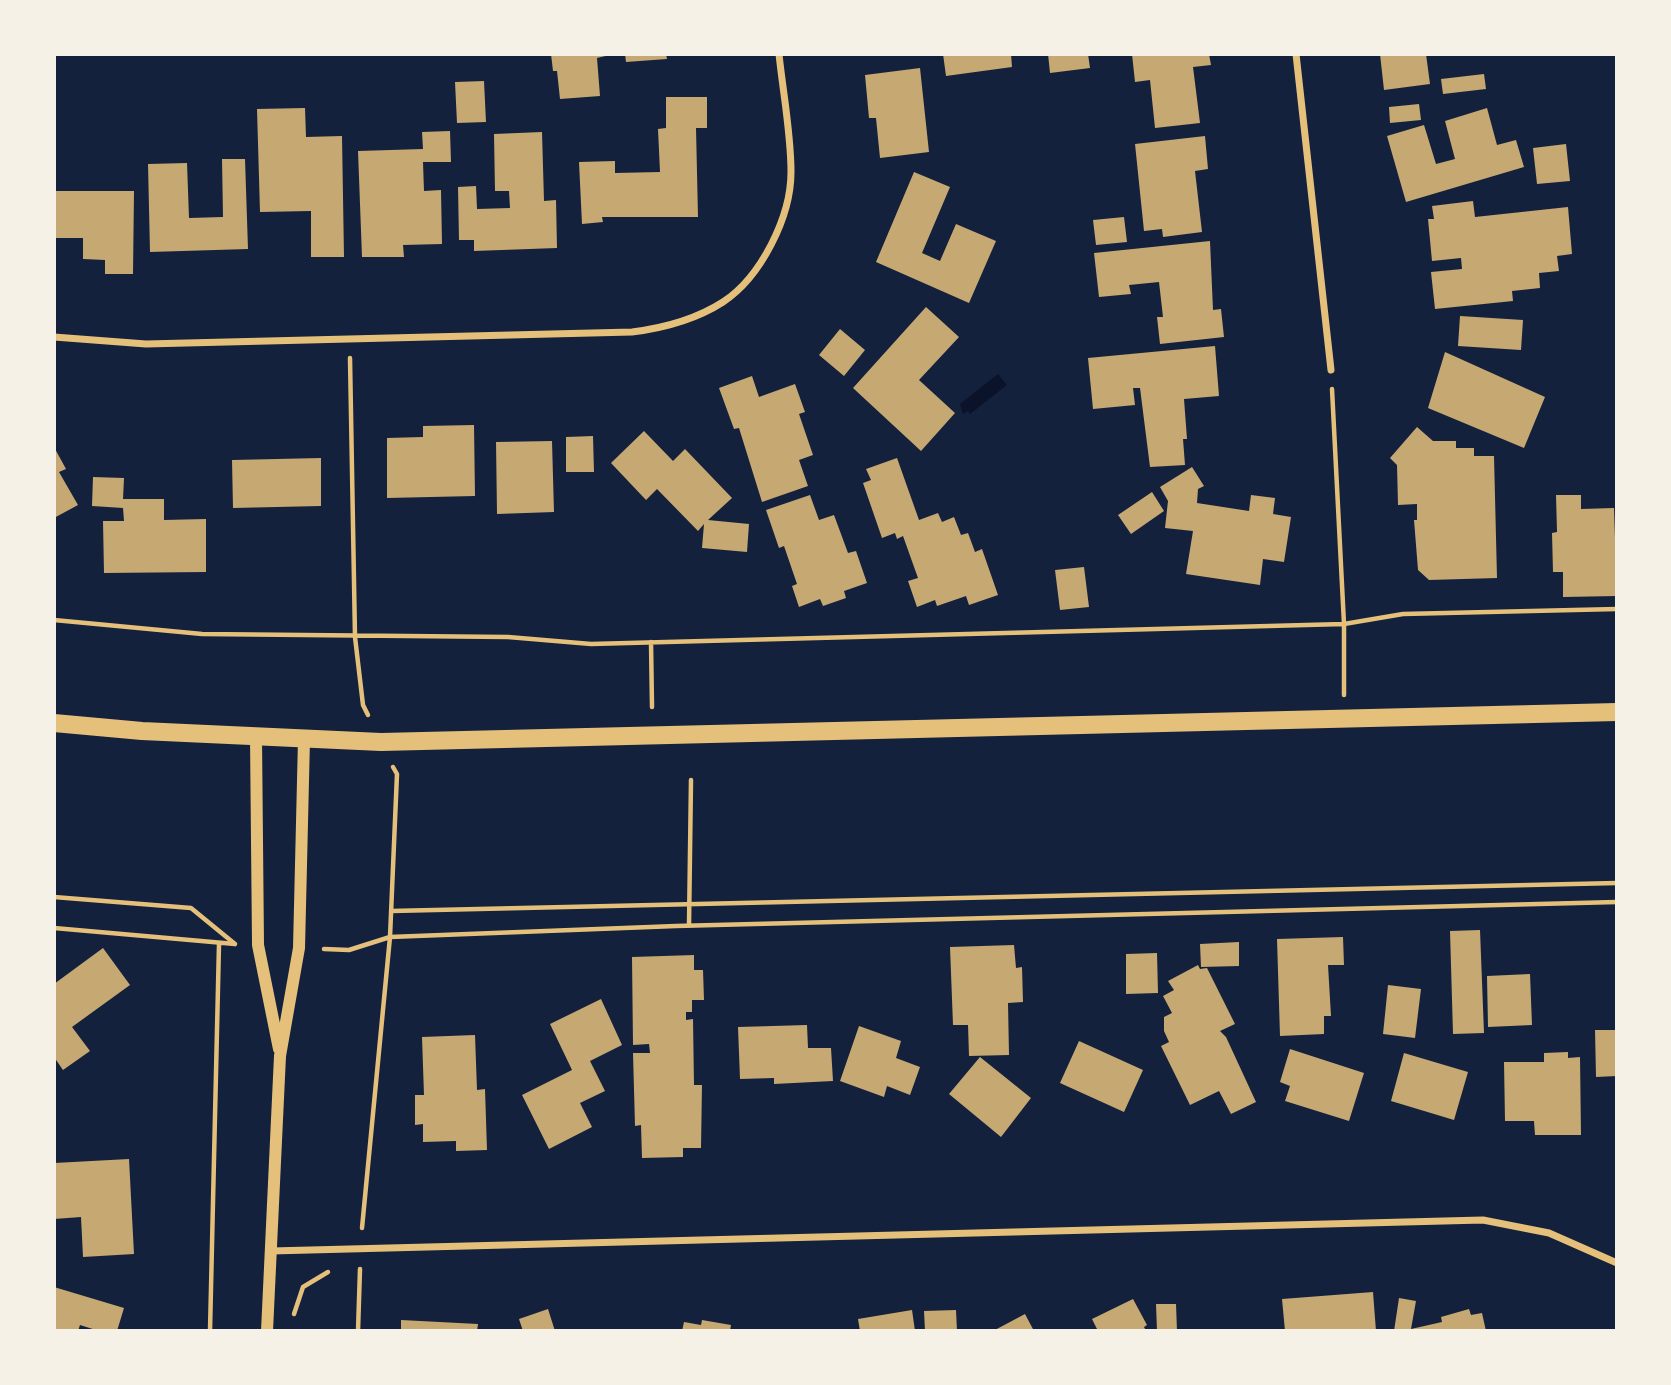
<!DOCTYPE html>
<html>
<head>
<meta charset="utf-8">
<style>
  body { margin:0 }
  #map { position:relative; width:1671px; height:1385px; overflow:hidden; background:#14213d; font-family:"DM Sans",sans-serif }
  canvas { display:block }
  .frame { position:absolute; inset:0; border:56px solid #f6f1e7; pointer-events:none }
</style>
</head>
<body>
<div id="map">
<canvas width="1671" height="1385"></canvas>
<div class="frame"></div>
</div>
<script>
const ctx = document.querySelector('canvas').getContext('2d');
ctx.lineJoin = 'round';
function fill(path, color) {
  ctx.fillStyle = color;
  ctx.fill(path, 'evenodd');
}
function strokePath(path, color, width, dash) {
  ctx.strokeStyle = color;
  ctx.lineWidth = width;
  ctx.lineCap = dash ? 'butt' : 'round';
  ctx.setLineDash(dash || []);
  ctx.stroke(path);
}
fill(new Path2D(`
  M998,374L1007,385L970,414L968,411L963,414L960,404Z`), '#0b132b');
fill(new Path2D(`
  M551,54H614L597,58L600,96L560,99L557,71H553Z
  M625,54H666L667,59L626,62Z
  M943,54H1011L1012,67L946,76Z
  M1048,54H1088L1090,68L1050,73Z
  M1132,54H1209L1211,65L1193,67L1200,123L1155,128L1150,80L1135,82Z
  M1380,54H1426L1430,84L1384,90Z
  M920,68L929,152L880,158L876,118H869L865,75Z
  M1484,74L1486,89L1443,94L1441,79Z
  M484,81L486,122L457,123L455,82Z
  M666,97H707V128H696L698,217H602L603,222L582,224L579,162L615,161V173L660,172L658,129L666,128Z
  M1419,104L1421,120L1390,123L1389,107Z
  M305,108L306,137L342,136L344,257H311V211L260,212L257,109Z
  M1487,108L1497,145L1516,140L1524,167L1406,202L1387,136L1424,125L1436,164L1455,159L1445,121Z
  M450,131L451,162H423L424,191L441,190L442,244L403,245L404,257H362L358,151L423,149L422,132Z
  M542,132L544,201L556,200L557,248L474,251V240H459L458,187L476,186L477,209L510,208L509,191H495L494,134Z
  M1205,136L1208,169L1195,171L1202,232L1163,237L1162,229L1144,231L1135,144Z
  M1566,144L1570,181L1537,184L1533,148Z
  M222,159H245L248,249L150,252L148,164L187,163L189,218L223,217Z
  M914,172L950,187L922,253L940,261L956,224L996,241L969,303L876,262Z
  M54,191H134L133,274H105V260L83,259V238H54Z
  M1473,201L1475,217L1568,207L1572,254L1557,256L1559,271L1539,273L1540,288L1512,291L1513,301L1435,309L1431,272L1462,269L1461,258L1432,261L1428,219H1434L1432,206Z
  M1124,217L1127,242L1096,245L1093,220Z
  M1210,241L1213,310L1221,309L1224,337L1160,344L1157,317H1163L1159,282L1129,285L1131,294L1099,297L1094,253Z
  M926,307L959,337L919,380L955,413L921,451L853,388Z
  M1460,316L1523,320L1521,350L1458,346Z
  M840,329L865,350L844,376L819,355Z
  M1215,346L1219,396L1184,399L1187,439H1183L1185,465L1150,467L1140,388H1133L1135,405L1093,409L1088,358Z
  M1445,352L1545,397L1524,448L1428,408Z
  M752,376L759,397L795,384L805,412L799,414L813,455L799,460L808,486L762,502L739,428L734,429L719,388Z
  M474,425L475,496L387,498V438L423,437V426Z
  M1417,427L1433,441H1456V448H1474V456H1494L1497,578L1429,580L1418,570L1414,520H1417V504L1398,505L1397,465L1390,458Z
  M644,431L673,461L685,449L732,498L708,520L749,524L747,552L702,548L704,524L698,531L657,489L646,500L611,463Z
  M593,436L594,472H566V437Z
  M552,441L554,512L497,514L496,442Z
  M54,447L66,469L59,472L78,505L54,518Z
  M321,458V506L233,508L232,460Z
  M897,458L919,520L938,513L942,522L954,517L961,535L968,533L975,552L982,549L998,595L969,605L966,596L937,606L935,600L917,607L908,581L918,578L903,536L897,539L895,533L882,538L863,483L871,480L866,469Z
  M1192,467L1204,486L1198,489L1197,503L1249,511L1251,495L1275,498L1273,514L1291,517L1284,562L1263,559L1260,585L1186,574L1193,531L1165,528L1168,501L1160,487Z
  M93,477L124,478L123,499H164V520L206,519V572L104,573L103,521H124L123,508L92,506Z
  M1152,492L1164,511L1131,534L1118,515Z
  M810,495L819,520L834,515L848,553L856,551L867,583L844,591L846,598L823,606L820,599L799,607L792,586L797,584L784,546L779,548L766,510Z
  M1556,495H1581V509L1614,508L1617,596L1563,597V572H1553L1552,533L1557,532Z
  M1084,567L1089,607L1060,610L1055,570Z
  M1480,930L1484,1033L1453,1034L1450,931Z
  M1343,937L1344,965H1328L1331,1016H1324V1034L1280,1036L1277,939Z
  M1239,942V966L1201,967L1200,944Z
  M1014,945L1016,968L1022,967L1023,1002L1008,1003L1009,1055L969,1056L968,1025H953L950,947Z
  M103,948L130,985L72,1027L90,1051L63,1070L54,1057V984Z
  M1157,953L1158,993L1126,994V954Z
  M694,955V970H703L704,1000H692V1012H686V1020L693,1019L694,1085H702L701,1148H683V1157L642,1158L641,1125L635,1126L633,1053H650L649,1044L633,1045L632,957Z
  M1198,965L1200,969L1207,968L1235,1024L1220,1031L1226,1037L1256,1102L1231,1114L1219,1091L1190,1105L1161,1046L1169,1042L1164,1031V1017L1172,1013L1163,996L1174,990L1168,981Z
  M1530,974L1532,1025L1488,1027L1487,976Z
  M1388,985L1421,989L1415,1038L1383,1034Z
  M601,999L622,1045L590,1061L605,1091L580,1103L592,1127L549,1149L522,1095L572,1070L550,1024Z
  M807,1025L808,1048H831L833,1081L774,1084V1078L740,1079L738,1027Z
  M859,1026L901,1041L896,1058L920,1067L910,1095L887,1086L884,1097L840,1081Z
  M1595,1030H1617V1076L1596,1077Z
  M475,1035L477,1090L485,1089L487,1150L456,1151V1141L423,1142V1124L415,1125V1095H424L422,1037Z
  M1079,1041L1143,1070L1124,1112L1060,1083Z
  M1290,1049L1364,1073L1349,1121L1285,1101L1290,1086L1280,1082Z
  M1568,1052V1058L1580,1057L1581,1135H1535L1534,1121H1505L1504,1062H1544V1053Z
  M1404,1053L1468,1072L1454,1120L1391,1101Z
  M980,1057L1031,1098L1001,1137L949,1094Z
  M129,1159L134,1254L83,1257L81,1217L54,1219V1163Z
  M54,1287L124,1308L117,1331H99L80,1325L78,1331H54Z
  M1373,1292L1376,1331H1285L1282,1299Z
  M1399,1298L1416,1301L1411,1329L1442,1322L1441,1317L1469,1309L1471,1315L1482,1313L1486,1331H1394Z
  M1133,1299L1147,1325L1144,1327L1146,1331H1098L1092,1319Z
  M1156,1304H1176L1177,1331H1157Z
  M548,1309L555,1331H523L519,1319Z
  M912,1310L915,1331H860L858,1319Z
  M956,1310L957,1331H925L924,1311Z
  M1025,1314L1034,1331H993Z
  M401,1320L478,1324L477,1331H401Z
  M702,1320L731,1325L730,1331H682L684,1322L701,1325Z`), '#c6a872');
strokePath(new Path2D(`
  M350,358L355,637L363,705L368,715
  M1332,389L1344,624V695
  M54,620L202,634L508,637L591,644L1344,624L1403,614L1617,609
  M651,642L652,707
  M54,897L191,908L235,944
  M391,911L1617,883
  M689,925L691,780
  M54,928L235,944
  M324,949L349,950L390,937L676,926L1617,902
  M362,1228L390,937L397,774L393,767
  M294,1314L303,1287L328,1272
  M210,1331L219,944
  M358,1331L360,1269`), '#e5c07b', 4.5);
strokePath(new Path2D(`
  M1296,54L1331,370
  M54,337L146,344L632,332C664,328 695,320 723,302C761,277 791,217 791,172C791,133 783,93 779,54
  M271,1251L1483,1220L1549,1233L1617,1263`), '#e5c07b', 7);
strokePath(new Path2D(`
  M256,737L258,945L279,1049
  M267,1331L280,1056L299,948L304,739`), '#e5c07b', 12);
strokePath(new Path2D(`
  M54,723L142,731L381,742L1617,712`), '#e5c07b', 18);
</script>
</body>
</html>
